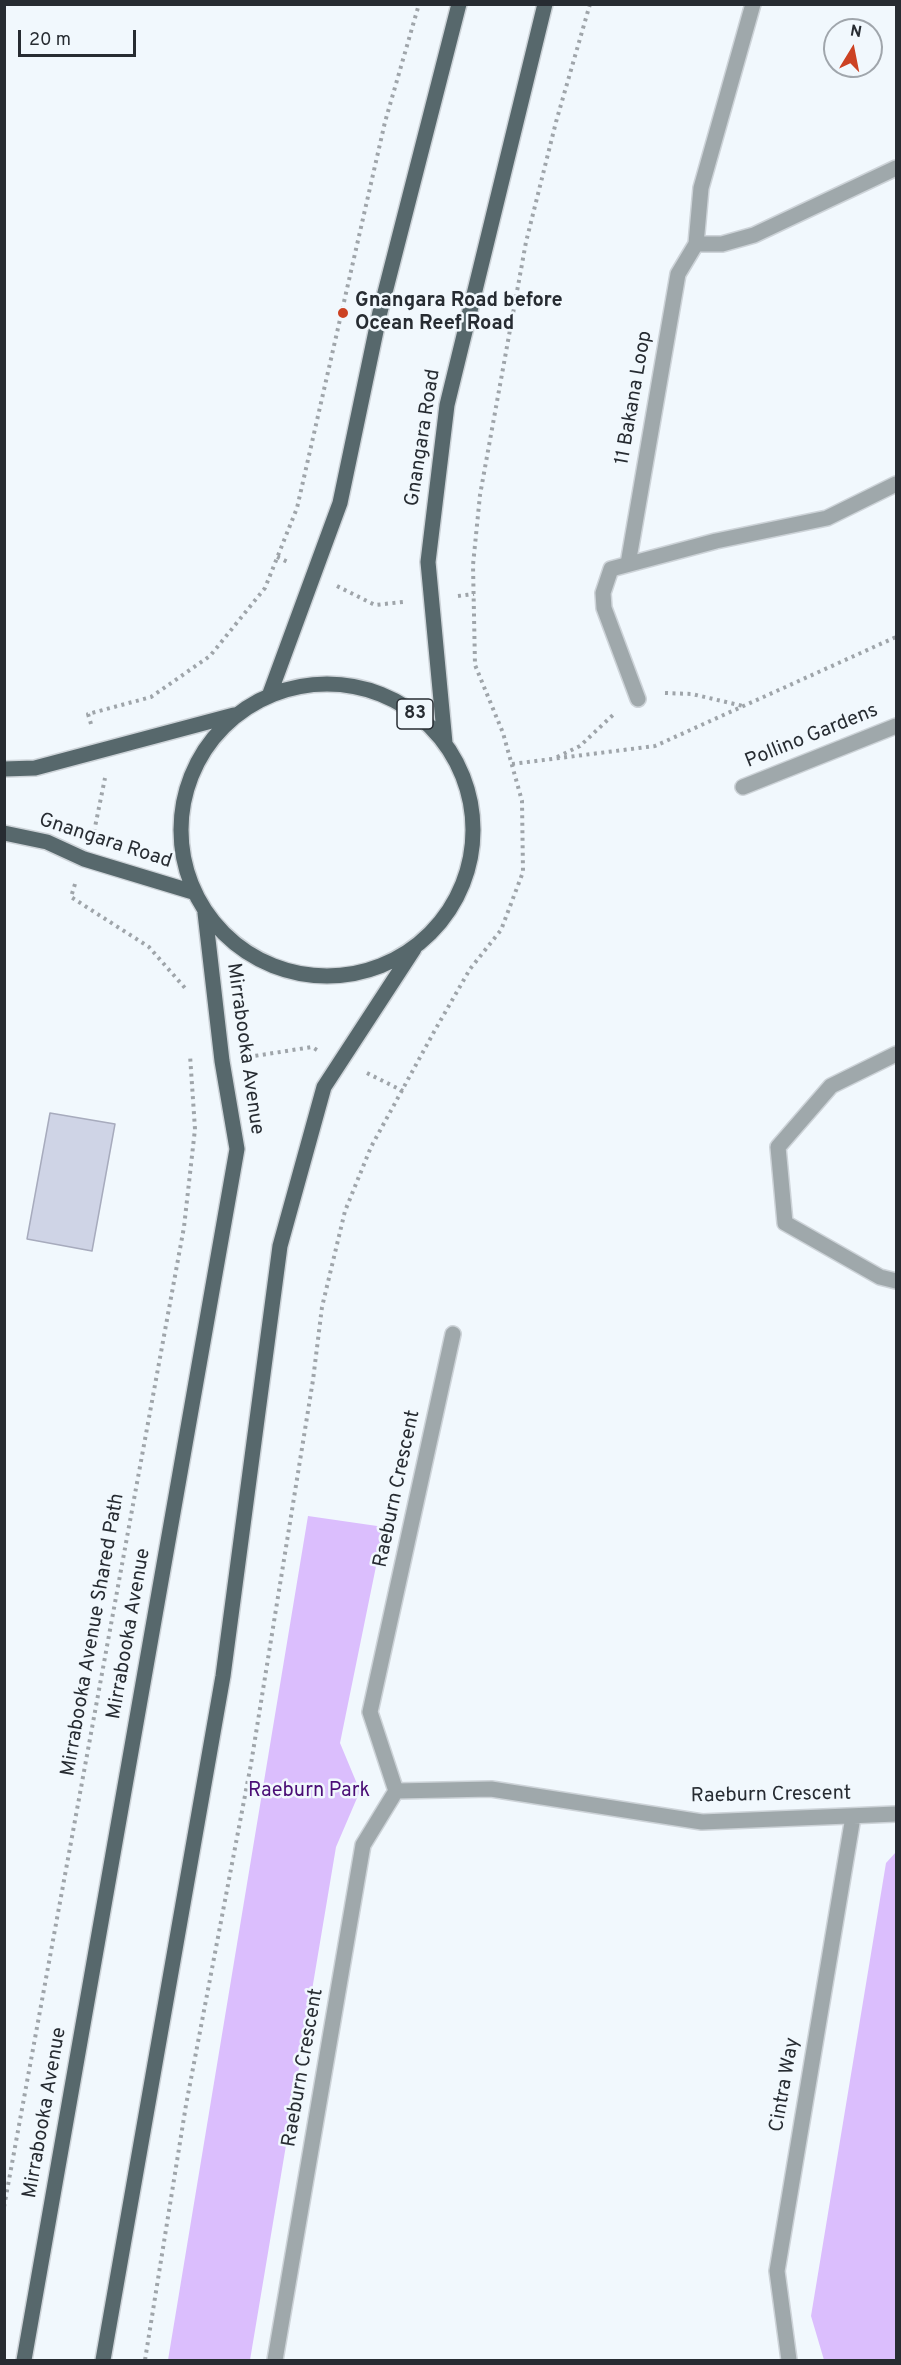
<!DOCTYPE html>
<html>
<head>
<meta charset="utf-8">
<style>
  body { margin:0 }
  #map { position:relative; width:901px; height:2365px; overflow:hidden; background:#f1f8fd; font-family:Overpass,sans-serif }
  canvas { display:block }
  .frame { position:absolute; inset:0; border:6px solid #272c32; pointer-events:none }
  .north { position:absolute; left:823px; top:18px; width:60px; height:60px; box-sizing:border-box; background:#f1f8fd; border:2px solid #a0a6ac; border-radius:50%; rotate:10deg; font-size:16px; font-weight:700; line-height:24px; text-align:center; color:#272c32 }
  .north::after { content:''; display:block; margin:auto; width:21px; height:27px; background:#cc4223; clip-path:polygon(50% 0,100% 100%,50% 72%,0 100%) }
  .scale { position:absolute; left:18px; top:30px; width:118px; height:27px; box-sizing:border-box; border:3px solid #272c32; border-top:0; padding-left:8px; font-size:18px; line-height:21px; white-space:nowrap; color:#272c32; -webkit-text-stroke:4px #f1f8fd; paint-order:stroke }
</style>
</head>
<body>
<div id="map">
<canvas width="901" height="2365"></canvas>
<div class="frame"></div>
<div class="north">N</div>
<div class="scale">20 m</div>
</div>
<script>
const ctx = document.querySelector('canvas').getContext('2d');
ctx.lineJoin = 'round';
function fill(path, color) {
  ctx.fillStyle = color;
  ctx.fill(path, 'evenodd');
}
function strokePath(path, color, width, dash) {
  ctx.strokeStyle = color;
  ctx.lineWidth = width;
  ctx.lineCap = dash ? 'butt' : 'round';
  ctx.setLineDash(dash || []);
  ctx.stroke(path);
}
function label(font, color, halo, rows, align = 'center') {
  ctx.font = font + ' Overpass,sans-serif';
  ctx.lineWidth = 5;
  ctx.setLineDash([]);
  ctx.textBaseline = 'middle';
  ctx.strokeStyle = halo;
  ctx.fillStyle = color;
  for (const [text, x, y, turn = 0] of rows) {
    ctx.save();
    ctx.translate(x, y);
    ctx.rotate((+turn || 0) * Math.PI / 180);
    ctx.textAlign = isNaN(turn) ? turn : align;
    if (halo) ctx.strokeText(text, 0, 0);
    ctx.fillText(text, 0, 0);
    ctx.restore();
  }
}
fill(new Path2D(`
  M308,1516L384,1527L340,1743L360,1791L336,1847L250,2360H168Z
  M896,1852V2360H824L811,2316L886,1863Z`), '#dbbefd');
const building = new Path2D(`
  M50,1113L115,1124L92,1251L27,1239Z`);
fill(building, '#cfd4e6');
strokePath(building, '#a7abbd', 1.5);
const minor = new Path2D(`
  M696,244H722L754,235L896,168
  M628,564L678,274L696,244L701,188L753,4
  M638,699L604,608L603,593L611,569L716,541L827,518L896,484
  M743,787L896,726
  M896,1054L831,1086L778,1147L785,1223L880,1277L896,1281
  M396,1791L370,1712L453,1334
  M275,2360L363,1845L396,1791L491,1789L702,1822L896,1814
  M789,2360L777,2271L853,1817`);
const major = new Path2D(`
  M181 830a146 146 0 1 1 292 0a146 146 0 1 1-292 0Z
  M269,696L340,503L380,312L459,4
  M445,743L428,562L447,405L545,4
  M4,769L35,768L234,715
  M4,833L47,842L84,859L193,892
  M24,2360L237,1149L222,1061L205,913
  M103,2360L223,1676L280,1246L324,1087L414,949`);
strokePath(minor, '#cdd3d8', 18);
strokePath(major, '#cdd3d8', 18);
strokePath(new Path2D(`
  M277,557L290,563
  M337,586L375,605L403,602
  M458,596L474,594
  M665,693L692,694L743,706
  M91,724L88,714L151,697L210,656L265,588L297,508L385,122L419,4
  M557,757L580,746L615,713
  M512,764L655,746L896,637
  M94,832L105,778
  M75,884L71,897L149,947L185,988
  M248,1057L312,1047L317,1050
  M367,1073L403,1091
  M4,2207L184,1227L195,1129L190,1055
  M145,2360L186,2105L251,1764L313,1380L322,1307L345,1211L371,1147L435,1030L470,969L501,930L523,872L522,801L503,733L475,665L473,565L480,495L526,242L556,122L590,4`), '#9fa5aa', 4, [3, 4.5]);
strokePath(minor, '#9fa8ab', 15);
strokePath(major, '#57686c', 15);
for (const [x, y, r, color] of [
  [343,313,6,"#cc4223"]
]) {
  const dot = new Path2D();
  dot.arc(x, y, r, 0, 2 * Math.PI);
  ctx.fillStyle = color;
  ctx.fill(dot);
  strokePath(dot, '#f1f8fd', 2);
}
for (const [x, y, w] of [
  [415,714,36]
]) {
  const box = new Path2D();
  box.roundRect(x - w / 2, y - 15, w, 30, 4.5);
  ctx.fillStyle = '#f1f8fd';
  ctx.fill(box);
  strokePath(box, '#272c32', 1.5);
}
label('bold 18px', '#272c32', null, [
  ["83",415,714]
]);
label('bold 20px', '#272c32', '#f1f8fd', [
  ["Gnangara Road before",355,302],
  ["Ocean Reef Road",355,325]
], 'left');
label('20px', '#272c32', '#f1f8fd', [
  ["11 Bakana Loop",635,398,-80],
  ["Gnangara Road",424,438,-81],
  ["Pollino Gardens",812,737,-22],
  ["Gnangara Road",105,842,18],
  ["Mirrabooka Avenue",244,1049,82],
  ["Raeburn Crescent",398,1489,-78],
  ["Mirrabooka Avenue",130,1634,-80],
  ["Mirrabooka Avenue Shared Path",94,1635,-80],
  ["Raeburn Crescent",771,1796,-1],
  ["Raeburn Crescent",304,2068,-80],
  ["Cintra Way",786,2085,-80],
  ["Mirrabooka Avenue",46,2113,-80]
]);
label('20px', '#4a0d75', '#f1f8fd', [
  ["Raeburn Park",309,1792]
]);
</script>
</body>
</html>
